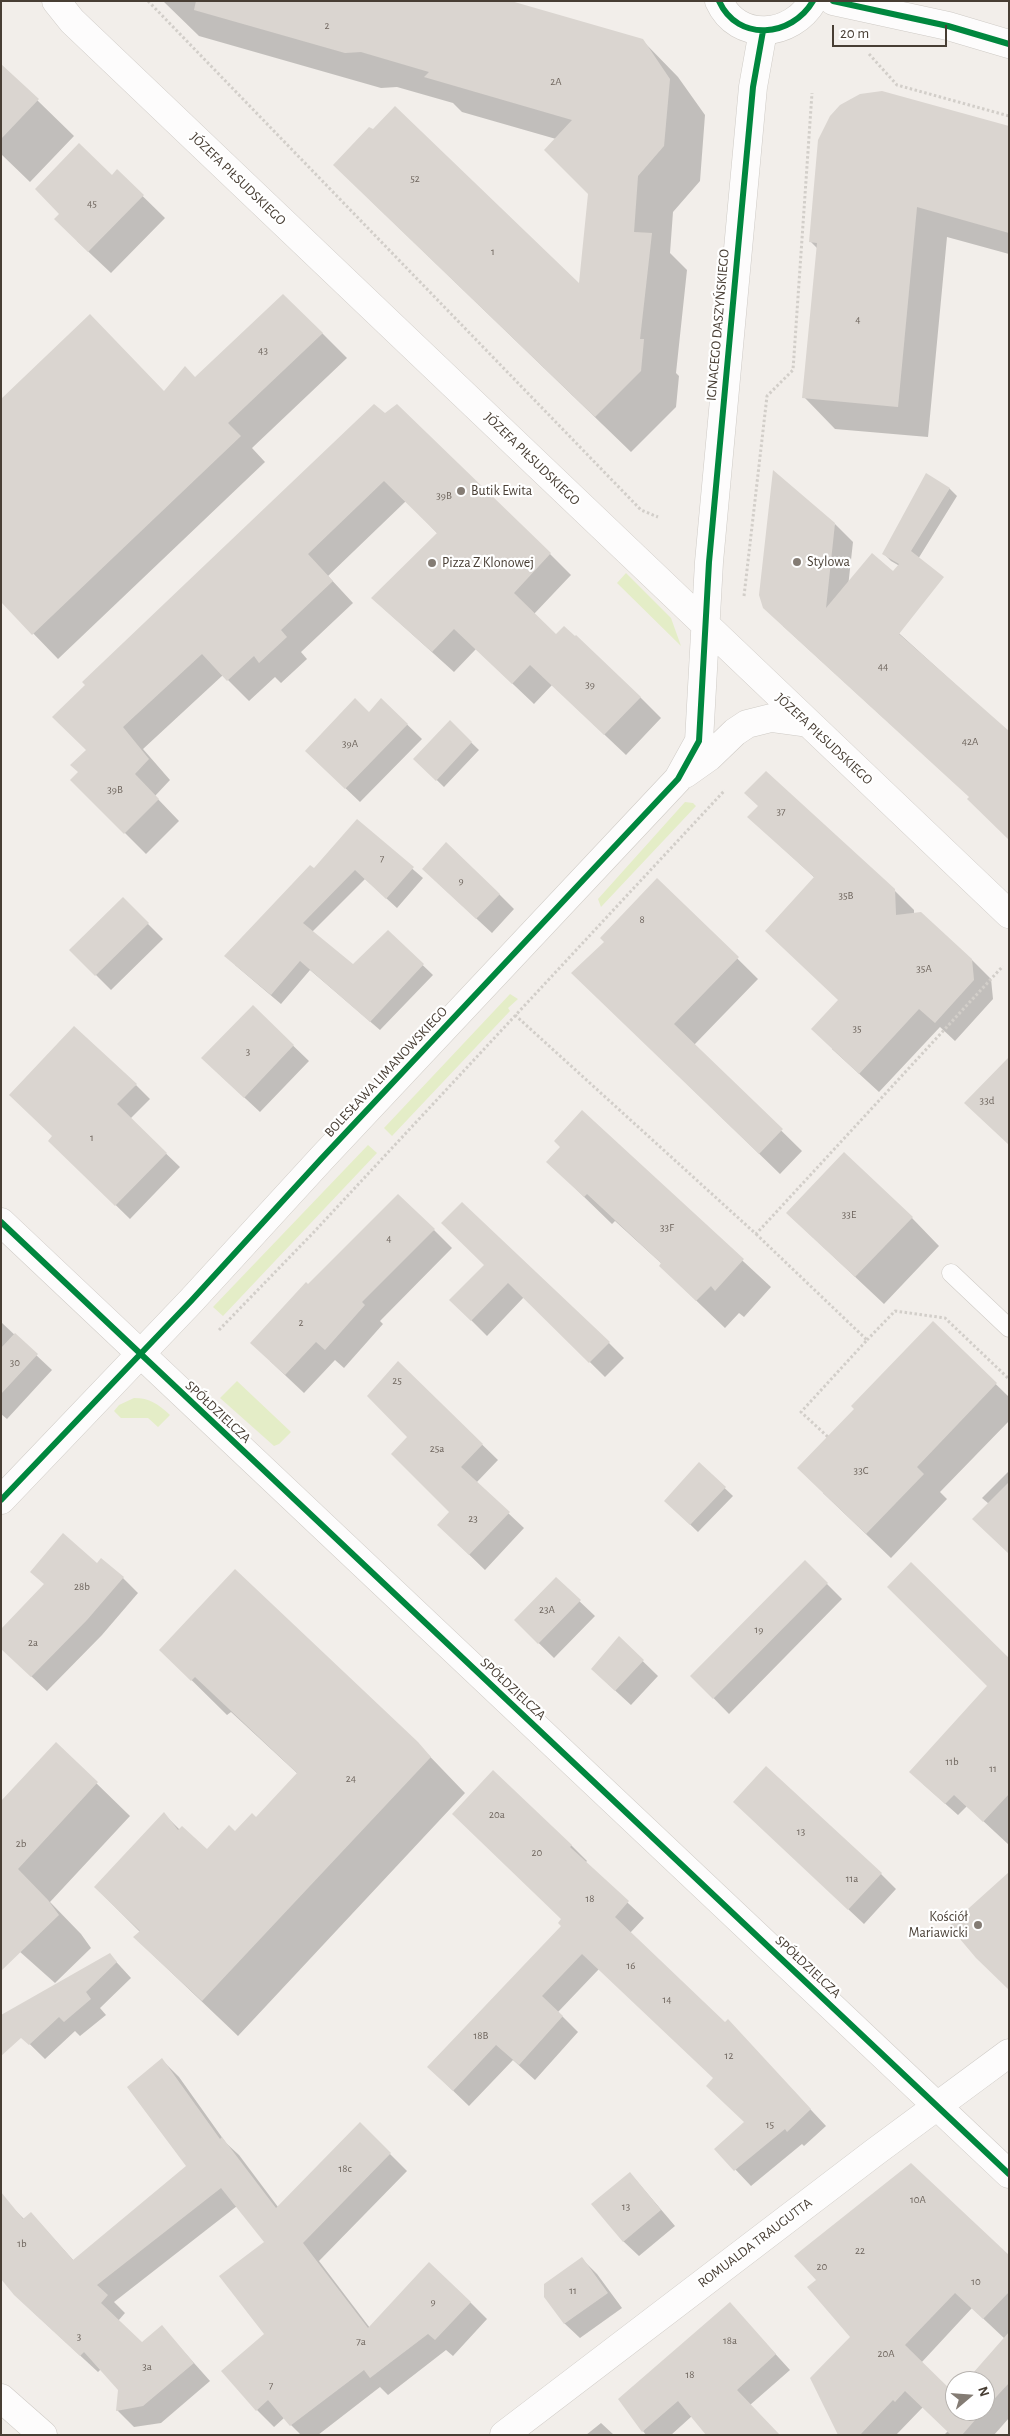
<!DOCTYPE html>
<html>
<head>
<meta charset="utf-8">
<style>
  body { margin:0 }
  #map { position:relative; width:1010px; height:2436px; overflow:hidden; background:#f2eeea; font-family:"Alegreya Sans",sans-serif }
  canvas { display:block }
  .frame { position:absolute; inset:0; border:2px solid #483e34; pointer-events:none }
  .north { position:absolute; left:945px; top:2371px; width:50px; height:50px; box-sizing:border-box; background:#fff; border:1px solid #b6b2ae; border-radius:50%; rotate:72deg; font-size:14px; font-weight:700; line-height:20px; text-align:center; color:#483e34 }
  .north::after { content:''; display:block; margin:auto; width:18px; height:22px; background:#847c74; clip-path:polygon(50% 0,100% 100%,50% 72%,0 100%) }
  .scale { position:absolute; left:832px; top:25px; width:115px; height:22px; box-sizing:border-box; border:2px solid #483e34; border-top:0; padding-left:6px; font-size:15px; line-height:18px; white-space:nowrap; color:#483e34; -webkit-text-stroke:4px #fff; paint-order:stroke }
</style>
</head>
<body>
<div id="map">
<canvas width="1010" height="2436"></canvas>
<div class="frame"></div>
<div class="north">N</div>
<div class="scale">20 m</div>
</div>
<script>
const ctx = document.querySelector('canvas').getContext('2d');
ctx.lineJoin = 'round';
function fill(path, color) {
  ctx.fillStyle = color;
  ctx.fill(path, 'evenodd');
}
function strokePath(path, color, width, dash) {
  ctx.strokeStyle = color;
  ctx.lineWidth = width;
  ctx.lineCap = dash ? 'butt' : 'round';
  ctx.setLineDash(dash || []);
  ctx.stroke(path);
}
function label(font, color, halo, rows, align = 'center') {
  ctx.font = font + ' "Alegreya Sans",sans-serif';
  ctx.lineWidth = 4.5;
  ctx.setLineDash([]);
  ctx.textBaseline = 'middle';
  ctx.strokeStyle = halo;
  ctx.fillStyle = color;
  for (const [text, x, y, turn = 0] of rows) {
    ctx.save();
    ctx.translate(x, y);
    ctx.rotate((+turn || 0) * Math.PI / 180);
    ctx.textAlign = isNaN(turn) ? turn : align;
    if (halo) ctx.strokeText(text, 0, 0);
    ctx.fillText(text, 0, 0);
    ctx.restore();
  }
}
fill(new Path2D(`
  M626,573L671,618L681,646L617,583Z
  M685,802L693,803L696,806L601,907L598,899Z
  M510,994L518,999L508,1008L510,1011L392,1136L384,1128Z
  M368,1145L377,1153L223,1316L213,1307Z
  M237,1381L291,1432L279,1444L274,1446L220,1398Z
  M134,1398C150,1398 158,1404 170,1415L158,1427L148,1418H121L114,1411L119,1405Z`), '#e4edc7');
fill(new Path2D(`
  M163,1H506L642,40L678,77L705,115L700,181L673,212L670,253L687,270L676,373L679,376L676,407L631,452L370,200L580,286L590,193L556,139L462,112L453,103L397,87L381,88L199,36Z
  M1,65L74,136L30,182L1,154Z
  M861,95L1009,128V254L947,237L928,437L835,429L804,397L818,249L811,242L836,110L850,100Z
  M117,171L165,218L111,273L77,241L112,177Z
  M322,333L347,358L252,448L265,462L58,659L1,600L164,392L196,378Z
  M374,405L550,554L571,575L534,614L556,636L640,697L661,718L626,755L552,685L534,704L476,649L454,672L372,598L438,534L406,501L328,576L353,603L301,652L307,659L281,683L275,677L249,701L223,675L143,749L170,780L155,796L179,821L146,854L72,780L80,772L87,750Z
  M926,475L950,489L957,496L910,572L891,561L884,554Z
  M835,524L853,542L848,587L1009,733L970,797L783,626Z
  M382,700L422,739L360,802L321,765Z
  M450,722L479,750L444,787L415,759Z
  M749,817L894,890L914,910V914L972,960L991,979L993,999L955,1041L940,1027L879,1092L832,1049L840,1001L815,878Z
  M357,821L423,878L397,908L365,879L312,932L353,966L388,932L433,975L380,1030L310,970L281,1004L235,965Z
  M657,879L758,979L694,1045L802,1151L780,1174L593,993L605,942Z
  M439,884L499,894L514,909L492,933Z
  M123,899L163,939L111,990L71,950Z
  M253,1007L309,1061L260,1112L218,1073Z
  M136,1085L150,1099L130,1119L180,1167L130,1219L49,1140Z
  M582,1112L771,1287L744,1317L739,1313L725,1328L660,1266L662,1264L615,1221L612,1224L548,1162L562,1147Z
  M787,1213L912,1218L939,1246L884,1304Z
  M434,1230L452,1248L380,1321L383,1324L344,1368L335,1360L304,1393L270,1361L308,1286Z
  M486,1265L609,1343L624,1358L605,1377L524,1297L487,1336L466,1315Z
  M1,1322L52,1370L7,1419L1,1414Z
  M933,1323L1009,1397V1421L940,1492L947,1499L891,1558L823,1493L855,1409Z
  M398,1363L498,1460L476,1483L524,1528L485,1570L454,1540L451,1512L409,1437Z
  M699,1464L733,1496L698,1532L673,1508Z
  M1009,1471V1554L989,1504L982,1498Z
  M805,1562L842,1599L729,1714L692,1676Z
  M97,1565L123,1578L138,1593L102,1635L47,1691L1,1648Z
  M556,1579L595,1616L554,1658L515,1620Z
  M619,1638L658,1676L631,1705L608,1684Z
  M161,1650L417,1743L465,1793L238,2036L134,1937L140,1932L95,1887L164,1814L180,1830L207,1851L256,1819L298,1774L231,1712L227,1715Z
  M1009,1660V1845L967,1806L958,1815L923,1784L988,1686Z
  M56,1744L130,1816L50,1902L81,1934L91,1948L55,1983L1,1935V1803Z
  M750,1817L881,1874L896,1889L864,1924Z
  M469,1829L571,1845L587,1861L585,1863L644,1918L630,1933L725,2024L743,2037L826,2126L804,2146L802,2144L751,2186L716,2149L745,2122L715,2079L599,1969L558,2012L578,2032L535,2080L513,2060L469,2106L445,2083L563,1926V1919Z
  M110,1955L131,1978L100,2008L106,2015L80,2036L75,2031L45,2059L1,2016Z
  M162,2060L179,2077L226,2143L239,2155L278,2207L360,2124L407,2171L319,2261L370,2328L470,2302L487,2319L453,2356L446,2350L388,2395L380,2387L318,2435H301L284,2418L274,2427L257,2410L266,2335V2242L237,2206L114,2302L125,2313L118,2321L142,2343L162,2327L210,2381L161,2423L134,2427L117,2410L119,2390L101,2369L98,2372L33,2312L13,2208L24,2219L31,2213L74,2261L187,2167Z
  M630,2173L675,2226L639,2256L623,2241Z
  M1009,2257V2418L994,2435H944L948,2431L923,2407L896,2435H839L812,2379ZM972,2308L1005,2339L968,2381H985V2411H955V2395L921,2363Z
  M582,2259L597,2274L622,2308L580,2338L564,2323Z
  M730,2304L790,2370L750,2405L692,2416L671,2435H646L643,2431Z
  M601,2423L614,2435H586Z`), '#0003');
fill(new Path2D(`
  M196,1H511L643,39L670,79L664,146L638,176L634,232L652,233L640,339H644L641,371L595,417L333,165L369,127L373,129L395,106L579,283L588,194L544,150L572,120L424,77L429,72L361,52L345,53L194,10Z
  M1,64L39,99L1,139Z
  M882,91L1009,126V233L917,207L898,407L802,398L817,243L809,242L818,140L830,116L840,105L860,94Z
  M79,143L112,175L117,169L144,195L88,252L54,219L59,214L35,189Z
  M283,294L323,333L228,423L241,436L32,635L1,602V399L90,314L164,391L185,366L195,377Z
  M374,404L385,413L397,404L551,553L514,593L556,634L564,626L575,636L576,635L641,697L604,735L530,665L512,684L454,629L432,652L371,598L437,533L384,481L308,554L333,581L281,630L287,637L259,663L254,656L227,681L202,654L123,727L149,759L135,774L159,799L124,834L70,780L78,772L70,765L86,750L52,717L85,685L82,682Z
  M773,470L835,523L826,608L872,553L893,571L899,564L882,554L926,473L950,488L911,551L944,577L899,634L1009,731V840L967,799L969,797L763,608L759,595Z
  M355,698L369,712L381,698L408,724L345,789L305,751Z
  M450,720L472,742L436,781L413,759Z
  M766,771L895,889L896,915L921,912L972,959L974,980L935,1023L919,1009L859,1074L811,1029L838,1000L765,931L814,877L747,817L758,806L744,793Z
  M357,819L414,867L386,899L355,870L303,923L353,964L388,930L424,964L370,1022L300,961L271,995L224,956L310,865L314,868Z
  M446,842L500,894L476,919L422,869Z
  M657,878L739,957L674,1024L783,1129L759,1154L571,973L604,942L600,938Z
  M123,897L149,923L95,976L69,950Z
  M253,1005L294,1045L244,1098L201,1058Z
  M74,1026L137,1084L117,1104L167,1153L115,1206L48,1141L52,1136L9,1095Z
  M1009,1057V1145L964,1103Z
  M582,1110L744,1259L715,1291L711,1286L696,1301L659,1266L661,1263L587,1194L584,1197L546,1162L560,1147L554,1141Z
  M844,1152L913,1217L855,1277L786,1213Z
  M398,1194L435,1229L362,1302L365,1305L325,1350L316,1342L285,1375L250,1343L306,1282L308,1284Z
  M462,1202L610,1342L589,1363L508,1283L471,1321L449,1300L484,1265L441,1223Z
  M933,1321L997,1383L917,1467L924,1474L866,1534L797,1468L854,1409L851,1406Z
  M15,1333L38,1354L1,1394V1348Z
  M398,1361L483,1444L461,1467L510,1512L469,1555L437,1525L449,1512L391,1454L407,1437L367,1396Z
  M699,1462L726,1487L690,1525L664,1501Z
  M1009,1482V1554L972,1519Z
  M63,1533L97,1563L101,1558L124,1577L87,1620L31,1677L1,1649V1629L44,1584L30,1572Z
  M805,1560L828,1583L713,1699L690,1676Z
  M911,1562L1009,1658V1794L983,1822L954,1795L945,1804L909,1772L987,1686L887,1587Z
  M235,1569L418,1742L431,1757L202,2001L133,1937L140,1931L94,1887L164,1812L178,1830L182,1826L207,1849L229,1825L235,1831L252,1813L256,1817L297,1773L195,1677L191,1681L159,1650Z
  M556,1577L581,1600L538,1644L514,1620Z
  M619,1636L644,1660L615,1691L591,1669Z
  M56,1742L98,1782L18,1869L48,1900L59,1915L1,1971V1801Z
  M766,1766L882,1873L848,1910L733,1802Z
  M493,1770L572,1845L570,1847L629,1901L615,1917L725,2022L728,2019L811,2109L787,2132L785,2129L734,2171L714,2149L744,2122L706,2086L713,2078L582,1954L542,1996L563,2016L519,2065L496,2045L453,2091L427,2067L561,1926L558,1923L561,1919L452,1814Z
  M1009,1872V1990L976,1958L949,1926Z
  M110,1953L117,1962L86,1992L91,1999L64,2022L59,2017L29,2045L21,2038L1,2056V2015Z
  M162,2058L220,2139L222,2137L276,2208L360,2122L391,2153L303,2243L368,2328L429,2262L471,2302L435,2340L428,2334L370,2378L364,2370L290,2426L268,2400L256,2411L221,2371L264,2334L219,2276L264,2242L221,2188L97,2285L108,2295L101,2303L142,2342L162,2325L194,2363L143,2406L116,2411L118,2390L84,2352L80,2356L14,2295L1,2279V2192L23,2219L31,2212L73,2260L186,2166L127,2087Z
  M911,2163L1009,2255V2292L983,2319L955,2293L905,2345L955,2394V2411H983L962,2435H951L905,2391L895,2402L893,2400L860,2435H838L810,2378L850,2337L807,2287L816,2280L794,2256Z
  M630,2172L661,2210L623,2242L591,2204Z
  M582,2257L608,2293L564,2324L544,2297V2284Z
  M730,2302L776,2354L737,2390L780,2435H706L678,2401L642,2432L618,2399Z
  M1009,2332V2383L985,2409V2381H966Z`), '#dad5d0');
const service = new Path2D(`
  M951,1273L1009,1328`);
const minor = new Path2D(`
  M56,1L72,21L1009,914
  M685,774L709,757L735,732L747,724L771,718L808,723
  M1,1222L1009,2174
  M1,1500L191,1301L322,1158L678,779L699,741L709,562L753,87L763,31
  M1,2398L43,2435
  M504,2435L875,2152L1009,2053`);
const tertiary = new Path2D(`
  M719,1C738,43 792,37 813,1
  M833,1L948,26L1009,44`);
strokePath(service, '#cecac5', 19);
strokePath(minor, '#cecac5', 29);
strokePath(tertiary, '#cecac5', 29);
strokePath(new Path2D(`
  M148,1L641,510L658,517
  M869,54L897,85L1009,116
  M744,596L767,396L793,370L812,93
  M515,1015L756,1234L1003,966
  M756,1234L867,1340L801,1412L828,1437
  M219,1330L313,1233L725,790
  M867,1340L895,1311L945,1318L1009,1379`), '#d2cec9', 3, [2.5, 2.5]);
strokePath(service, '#fdfcfc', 18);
strokePath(minor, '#fdfcfc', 28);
strokePath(tertiary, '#fdfcfc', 28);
strokePath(new Path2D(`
  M719,1C738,43 792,37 813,1
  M833,1L948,26L1009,44
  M1,1222L1009,2174
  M1,1500L191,1301L322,1158L678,779L699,741L709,562L753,87L763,31`), '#00873e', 6);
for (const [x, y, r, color] of [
  [461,491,5,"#847c74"],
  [797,562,5,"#847c74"],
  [432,563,5,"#847c74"],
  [978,1925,5,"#847c74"]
]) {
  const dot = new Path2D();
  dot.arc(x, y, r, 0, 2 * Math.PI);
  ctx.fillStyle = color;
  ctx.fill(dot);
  strokePath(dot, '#fff', 2);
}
label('11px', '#6e655d', null, [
  ["2",327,26],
  ["2A",556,82],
  ["52",415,179],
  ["45",92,204],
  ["1",493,252],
  ["4",858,320],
  ["43",263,351],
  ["39B",444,496],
  ["44",883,667],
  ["39",590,685],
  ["42A",970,742],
  ["39A",350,744],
  ["39B",115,790],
  ["37",781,812],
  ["7",382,859],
  ["9",461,881],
  ["35B",846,896],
  ["8",642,920],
  ["35A",924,969],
  ["35",857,1029],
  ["3",248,1052],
  ["33d",987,1101],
  ["1",92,1138],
  ["33E",849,1215],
  ["33F",667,1228],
  ["4",389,1239],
  ["2",301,1323],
  ["30",15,1363],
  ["25",397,1381],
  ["25a",437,1449],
  ["33C",861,1471],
  ["23",473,1519],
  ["28b",82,1587],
  ["23A",547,1610],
  ["19",759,1630],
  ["2a",33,1643],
  ["11b",952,1762],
  ["11",993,1769],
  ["24",351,1779],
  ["20a",497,1815],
  ["13",801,1832],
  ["2b",21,1844],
  ["20",537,1853],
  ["11a",852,1879],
  ["18",590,1899],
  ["16",631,1966],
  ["14",667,2000],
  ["18B",481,2036],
  ["12",729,2056],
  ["15",770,2125],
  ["18c",345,2169],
  ["10A",918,2200],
  ["13",626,2207],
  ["1b",22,2244],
  ["22",860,2251],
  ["20",822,2267],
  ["10",976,2282],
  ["11",573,2291],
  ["9",433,2302],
  ["3",79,2337],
  ["18a",730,2341],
  ["7a",361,2342],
  ["20A",886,2354],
  ["3a",147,2367],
  ["18",690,2375],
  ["7",271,2386]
]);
label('14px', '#483e34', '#fff', [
  ["JÓZEFA PIŁSUDSKIEGO",238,179,44],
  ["IGNACEGO DASZYŃSKIEGO",718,325,-85],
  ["JÓZEFA PIŁSUDSKIEGO",532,459,44],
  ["JÓZEFA PIŁSUDSKIEGO",824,739,43],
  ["BOLESŁAWA LIMANOWSKIEGO",386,1072,-47],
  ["SPÓŁDZIELCZA",218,1412,43],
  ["SPÓŁDZIELCZA",513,1689,43],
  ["SPÓŁDZIELCZA",808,1967,43],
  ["ROMUALDA TRAUGUTTA",755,2243,-37]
]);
label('14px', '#483e34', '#fff', [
  ["Butik Ewita",471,491],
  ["Stylowa",807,562],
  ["Pizza Z Klonowej",442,563],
  ["Kościół",968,1917,"right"],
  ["Mariawicki",968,1933,"right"]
], 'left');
</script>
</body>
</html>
